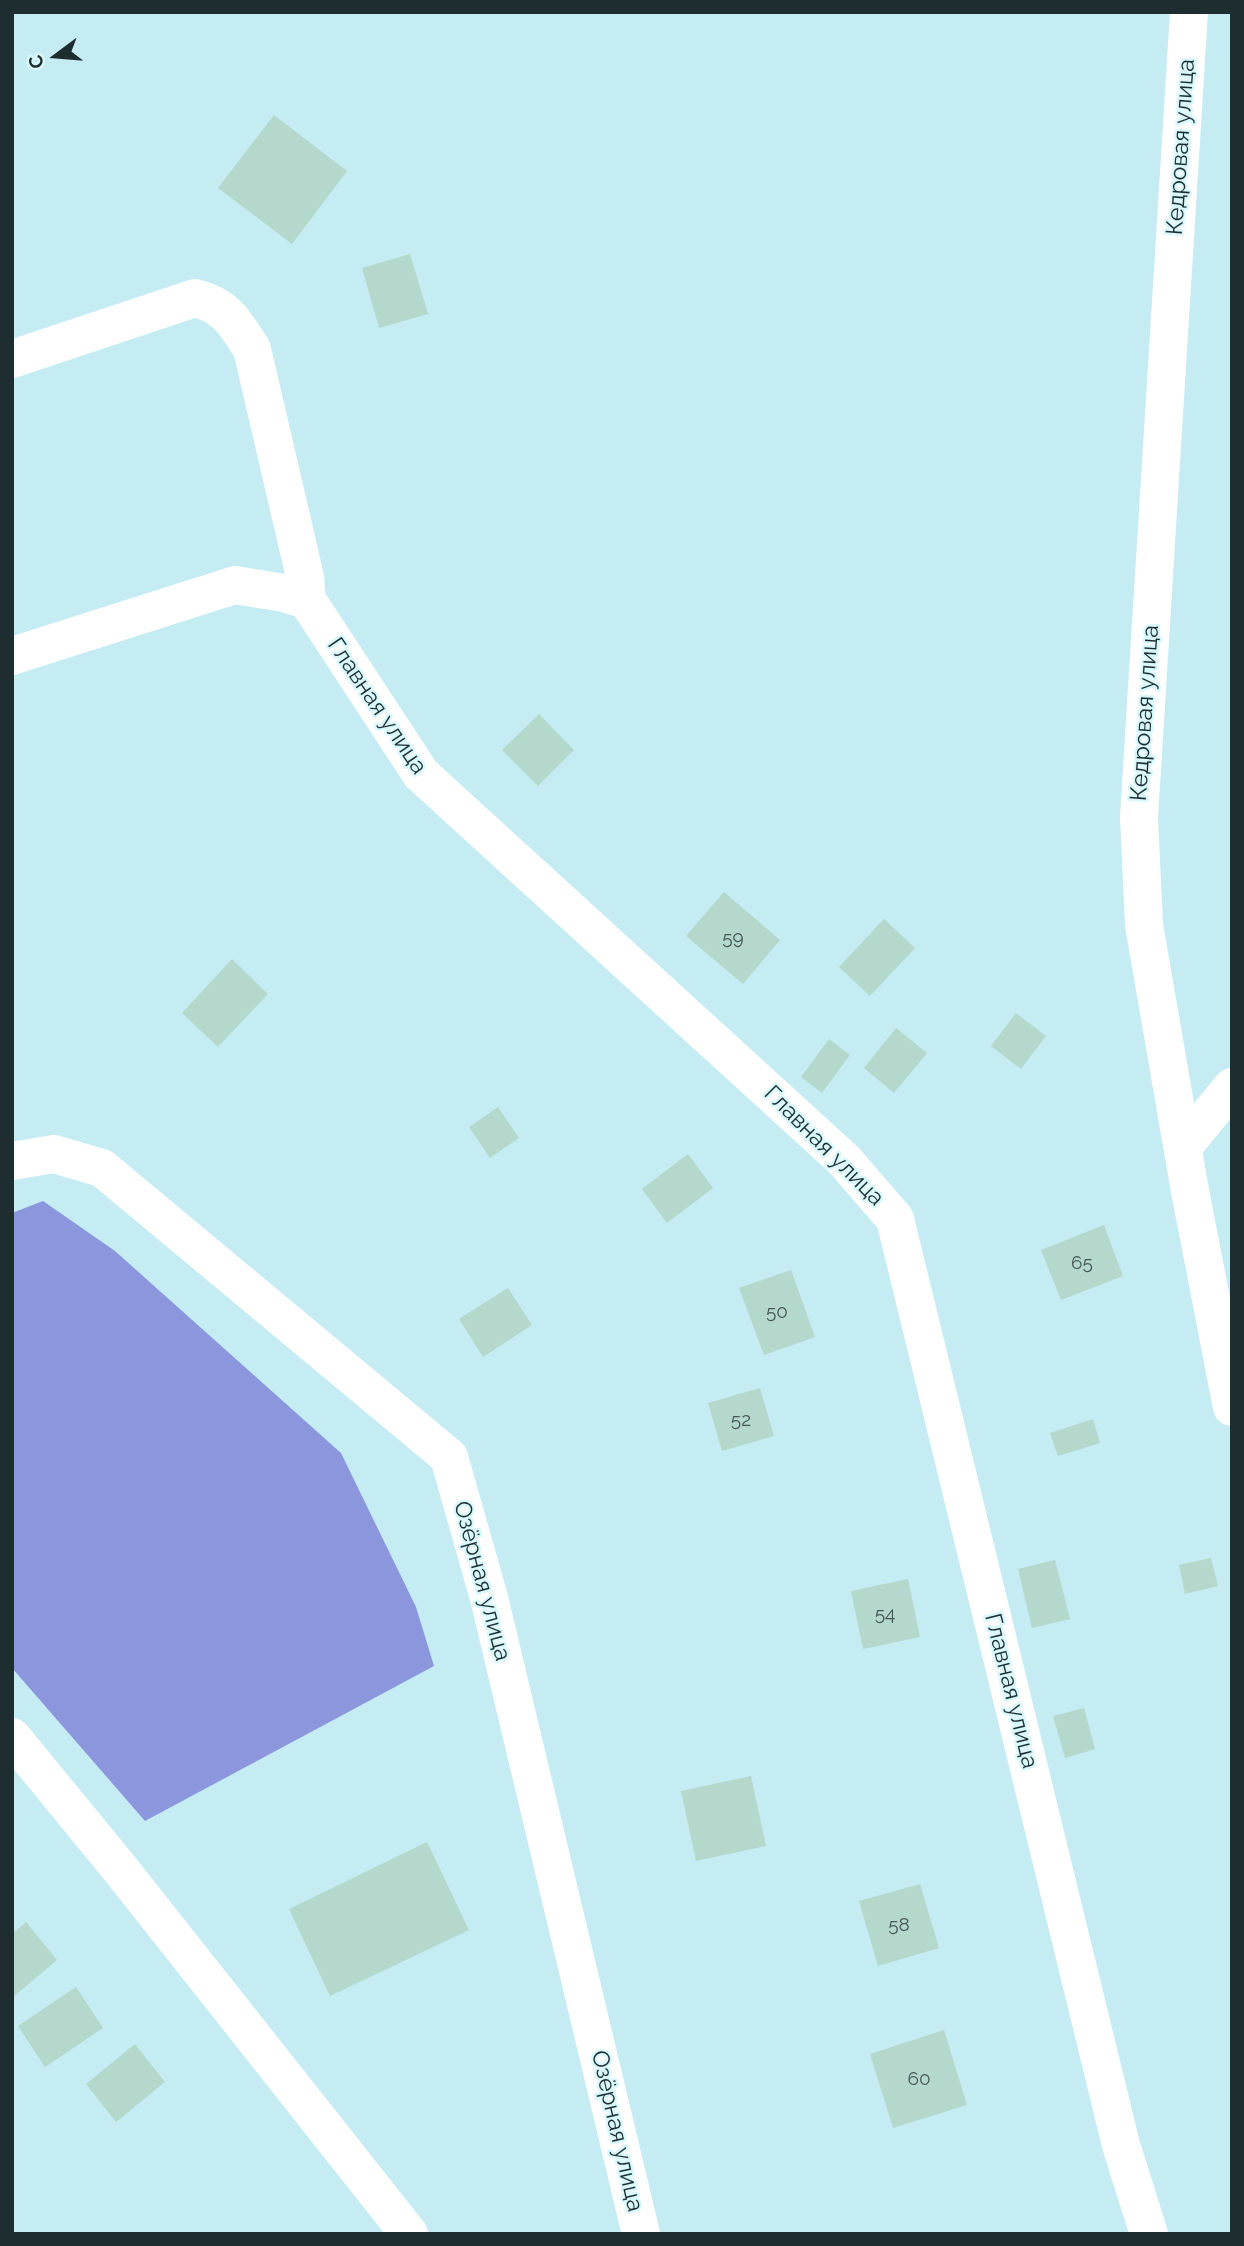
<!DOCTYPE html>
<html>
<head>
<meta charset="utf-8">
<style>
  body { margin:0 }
  #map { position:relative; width:1244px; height:2246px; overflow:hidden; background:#c4ecf2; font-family:Raleway,sans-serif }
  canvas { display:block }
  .frame { position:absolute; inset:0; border:14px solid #1e2e30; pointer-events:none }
  .north { position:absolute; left:21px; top:21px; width:70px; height:70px; -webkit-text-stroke:5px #d8f8fc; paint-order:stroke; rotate:254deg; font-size:19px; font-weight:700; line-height:28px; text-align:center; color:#1e2e30 }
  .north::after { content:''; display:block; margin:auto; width:24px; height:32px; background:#1e2e30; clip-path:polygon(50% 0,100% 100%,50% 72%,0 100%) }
</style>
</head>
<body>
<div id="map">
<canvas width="1244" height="2246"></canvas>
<div class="frame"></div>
<div class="north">С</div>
</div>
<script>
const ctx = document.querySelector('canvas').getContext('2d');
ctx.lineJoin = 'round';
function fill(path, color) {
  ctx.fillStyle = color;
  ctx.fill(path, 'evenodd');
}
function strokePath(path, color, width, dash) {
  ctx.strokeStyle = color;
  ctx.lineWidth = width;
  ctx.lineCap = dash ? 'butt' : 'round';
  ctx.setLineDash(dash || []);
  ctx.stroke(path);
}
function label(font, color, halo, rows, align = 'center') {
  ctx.font = font + ' Raleway,sans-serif';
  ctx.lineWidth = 5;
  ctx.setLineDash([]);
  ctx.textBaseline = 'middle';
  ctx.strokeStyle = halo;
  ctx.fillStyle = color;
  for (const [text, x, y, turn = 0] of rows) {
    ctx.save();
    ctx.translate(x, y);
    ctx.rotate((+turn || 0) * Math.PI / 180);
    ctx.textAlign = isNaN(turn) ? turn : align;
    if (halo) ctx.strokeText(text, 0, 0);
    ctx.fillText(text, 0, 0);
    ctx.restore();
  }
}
fill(new Path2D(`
  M43,1201L115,1251L341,1453L416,1607L434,1666L145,1821L12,1668V1213Z`), '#8c96dd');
fill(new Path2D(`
  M274,115L347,171L292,244L218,188Z
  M410,254L428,314L379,328L362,268Z
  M539,714L574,750L538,786L502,750Z
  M724,892L780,940L743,984L686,936Z
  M884,919L915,948L870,996L839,967Z
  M232,959L268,994L218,1047L182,1013Z
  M1016,1013L1046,1036L1021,1069L991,1046Z
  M896,1028L927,1053L894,1093L864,1068Z
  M829,1039L850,1055L822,1093L801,1077Z
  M498,1107L519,1138L490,1158L469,1127Z
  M688,1154L713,1188L667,1223L642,1189Z
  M1104,1225L1123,1276L1061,1300L1041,1250Z
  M791,1270L815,1337L764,1355L739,1288Z
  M508,1288L532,1325L483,1357L459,1319Z
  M760,1388L774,1436L722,1451L708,1403Z
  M1093,1419L1100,1443L1058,1456L1050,1433Z
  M1211,1558L1218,1586L1185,1594L1179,1565Z
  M1055,1560L1070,1619L1032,1628L1018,1569Z
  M908,1579L920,1637L863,1649L851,1591Z
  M1084,1708L1095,1749L1065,1758L1053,1716Z
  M751,1776L766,1846L696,1861L681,1791Z
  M427,1842L469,1930L330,1996L289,1909Z
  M920,1884L939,1948L878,1966L859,1901Z
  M26,1922L57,1960L12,1998V1934Z
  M76,1987L103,2028L45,2067L18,2026Z
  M944,2030L967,2105L893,2128L870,2054Z
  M135,2044L165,2082L116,2122L86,2084Z`), '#b4d8cb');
strokePath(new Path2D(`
  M1189,12L1139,817L1144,925L1190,1191L1232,1407
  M12,359L195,298C227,306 235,323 252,349L305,577L307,600
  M12,656L235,585L284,593L307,600L421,774L844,1160L895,1219L1121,2145L1149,2234
  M1183,1147L1232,1087
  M12,1161L54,1154L102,1168L449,1457L489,1598L641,2234
  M12,1737L121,1870L409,2234`), '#fff', 38);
label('19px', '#445857', null, [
  ["59",733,938],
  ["65",1082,1263],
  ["50",777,1312],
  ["52",741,1420],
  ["54",885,1614],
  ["58",899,1925],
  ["60",919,2079]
]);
label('23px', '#1e2e30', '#d8f8fc', [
  ["Кедровая улица",1181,147,-86],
  ["Главная улица",377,706,56],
  ["Кедровая улица",1145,713,-86],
  ["Главная улица",824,1146,45],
  ["Озёрная улица",482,1581,75],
  ["Главная улица",1011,1691,76],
  ["Озёрная улица",617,2131,77]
]);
</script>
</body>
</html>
